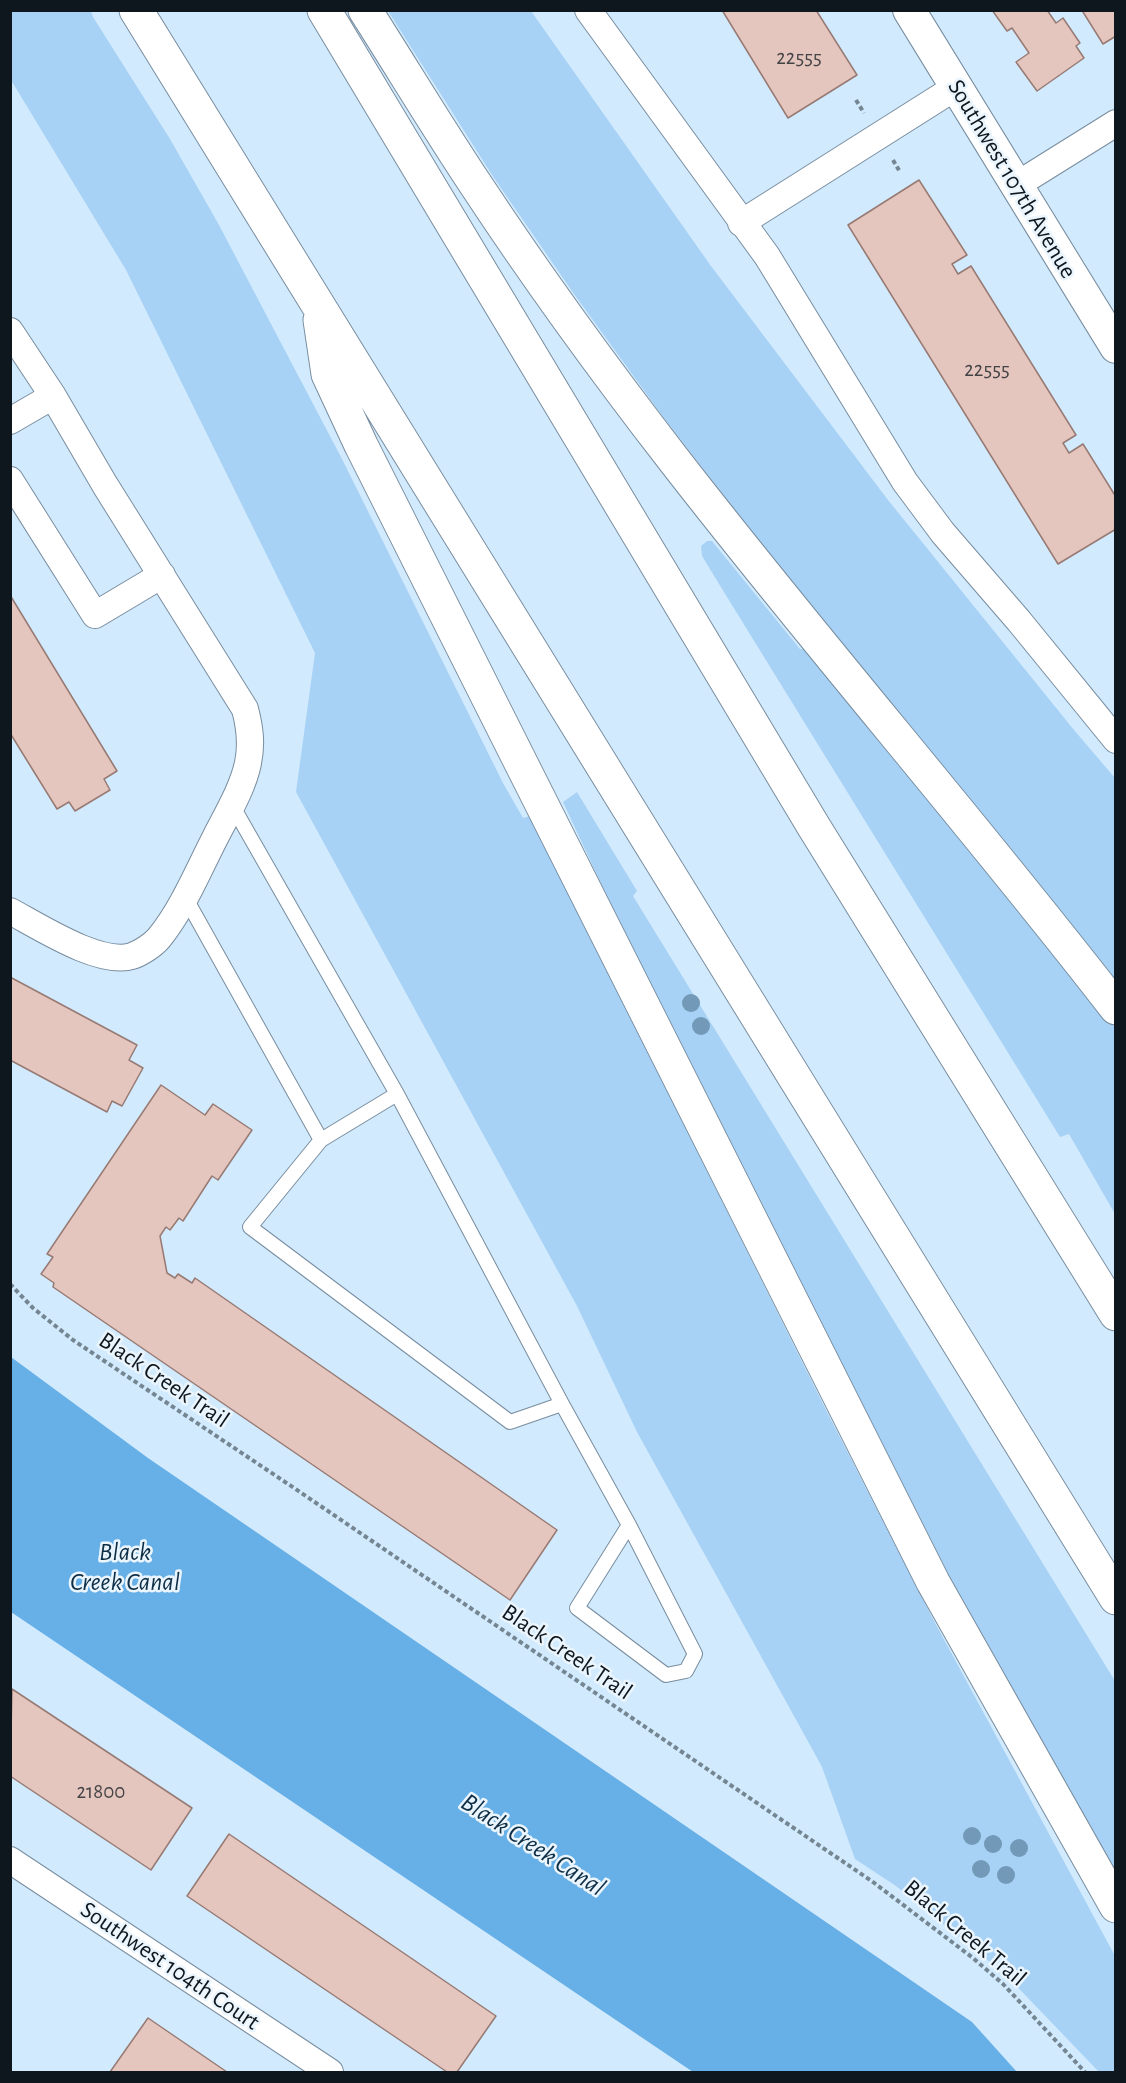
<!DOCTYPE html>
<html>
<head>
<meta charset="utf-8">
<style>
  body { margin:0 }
  #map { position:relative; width:1126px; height:2083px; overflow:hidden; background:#d2eafd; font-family:"Alegreya Sans",sans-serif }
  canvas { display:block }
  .frame { position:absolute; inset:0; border:12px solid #0f171e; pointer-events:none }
</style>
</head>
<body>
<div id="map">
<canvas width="1126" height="2083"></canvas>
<div class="frame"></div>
</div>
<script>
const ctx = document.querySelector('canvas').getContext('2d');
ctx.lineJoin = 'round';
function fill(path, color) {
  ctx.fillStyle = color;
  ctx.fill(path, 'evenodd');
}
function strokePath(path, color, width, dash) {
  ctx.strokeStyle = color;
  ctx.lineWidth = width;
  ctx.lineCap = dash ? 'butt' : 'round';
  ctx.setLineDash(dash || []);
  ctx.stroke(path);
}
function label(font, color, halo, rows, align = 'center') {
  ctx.font = font + ' "Alegreya Sans",sans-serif';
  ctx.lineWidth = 5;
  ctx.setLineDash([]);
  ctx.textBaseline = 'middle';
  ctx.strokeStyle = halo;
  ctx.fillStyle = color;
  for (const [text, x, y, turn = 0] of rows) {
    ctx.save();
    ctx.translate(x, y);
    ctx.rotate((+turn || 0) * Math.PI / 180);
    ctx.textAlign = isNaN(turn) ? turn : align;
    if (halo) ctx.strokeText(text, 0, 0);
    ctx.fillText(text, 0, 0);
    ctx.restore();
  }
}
fill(new Path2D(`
  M11,11H91L93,17L170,139L219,225L342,459L503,783L523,818L530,816L829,1416L934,1621L1115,1956V2072H1099L1006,1975L896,1886L855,1859L822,1767L810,1745L637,1432L577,1306L296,792L315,653L126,270L11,80Z
  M388,11H531L711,266L888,500L1074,730L1115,778V982L764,548L661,414L574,294L494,178Z
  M707,541H712L800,649H810L1115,1026V1214L1069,1134L1060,1137L727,597L702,556L701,546Z
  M577,792L637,891L633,896L1115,1681V1872L984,1653L623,931L563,802Z`), '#a7d2f5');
fill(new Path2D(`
  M11,1357L148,1458L972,2022L1017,2072H693L11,1612Z`), '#67b0e7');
const building = new Path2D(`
  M722,10H816L857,75L788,118Z
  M992,10H1047L1056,23L1063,18L1080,43L1076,46L1084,58L1037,91L1016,62L1029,53L1012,28L1007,31Z
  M1084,10H1116V36L1103,44L1083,12Z
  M919,180L967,255L952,264L958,274L971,266L1076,435L1063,443L1069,453L1083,444L1116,497V529L1058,564L848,225Z
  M10,595L117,771L104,779L110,790L75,811L69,802L57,809L10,733Z
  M10,977L137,1045L129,1060L143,1068L122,1106L112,1101L107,1112L10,1060Z
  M161,1085L205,1115L213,1104L252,1130L218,1180L212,1176L183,1221L179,1218L170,1230L166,1227L160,1236L167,1273L175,1278L178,1274L192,1283L195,1278L557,1530L510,1600L53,1287L54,1283L41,1274L53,1257L47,1254Z
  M12,1689L192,1808L151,1870L10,1776Z
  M229,1834L496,2016L457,2072H447L187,1896Z
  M148,2018L227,2072H110Z`);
fill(building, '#e5c6be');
strokePath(building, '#967a73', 1.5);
const service = new Path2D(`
  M232,805L397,1094L562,1404L629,1525L577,1608L666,1675L686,1671L695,1654L629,1525
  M185,897L321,1140
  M397,1094L321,1140L250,1227L510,1422L562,1404`);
const minor = new Path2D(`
  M588,10L767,256L905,482L943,533L1019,621L1116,740
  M1015,186L1116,123
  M741,223L956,87
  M10,331L53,396L105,485L245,709C250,728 252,744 248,763C243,788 226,816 215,838C198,871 182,910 159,938C153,945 141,953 132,956C100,966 40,927 10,911
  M10,421L53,396
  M10,480L95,615L162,575
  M10,1860L330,2072`);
const tertiary = new Path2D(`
  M909,10L1116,347`);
const motorway = new Path2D(`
  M136,10L1116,1598
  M324,10L814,827L1116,1314
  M365,10C402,68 438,128 476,185C538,279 605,371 674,460C818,646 972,822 1116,1008
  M320,320L328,374L361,445L933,1582L1116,1906`);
strokePath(service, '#788d9f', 16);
strokePath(minor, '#788d9f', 28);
strokePath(tertiary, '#788d9f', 34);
strokePath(motorway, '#788d9f', 35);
strokePath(new Path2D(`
  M856,100L864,113
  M893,160L900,172
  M10,1284L33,1308L73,1340L300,1492L873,1882L973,1958L1003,1984L1085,2072`), '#758693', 4, [4.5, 3]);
strokePath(service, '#fff', 14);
strokePath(minor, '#fff', 26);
strokePath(tertiary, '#fff', 32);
strokePath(motorway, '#fff', 33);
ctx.fillStyle = '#7299b7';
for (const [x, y] of [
  [691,1003],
  [701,1026],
  [972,1836],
  [993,1844],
  [1019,1848],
  [981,1869],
  [1006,1875]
]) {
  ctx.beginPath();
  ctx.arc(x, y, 9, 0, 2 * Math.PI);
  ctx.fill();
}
label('21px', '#444346', null, [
  ["22555",799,58],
  ["22555",987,370],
  ["21800",101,1792]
]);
label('24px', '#0f171e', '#ebf5fd', [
  ["Southwest 107th Avenue",1012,179,59],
  ["Black Creek Trail",164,1380,34],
  ["Black Creek Trail",567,1652,34],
  ["Black Creek Trail",965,1933,40],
  ["Southwest 104th Court",170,1966,34]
]);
label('italic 26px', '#0f2f46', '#ebf5fd', [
  ["Black",125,1552],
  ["Creek Canal",125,1582],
  ["Black Creek Canal",533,1845,33]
]);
</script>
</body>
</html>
